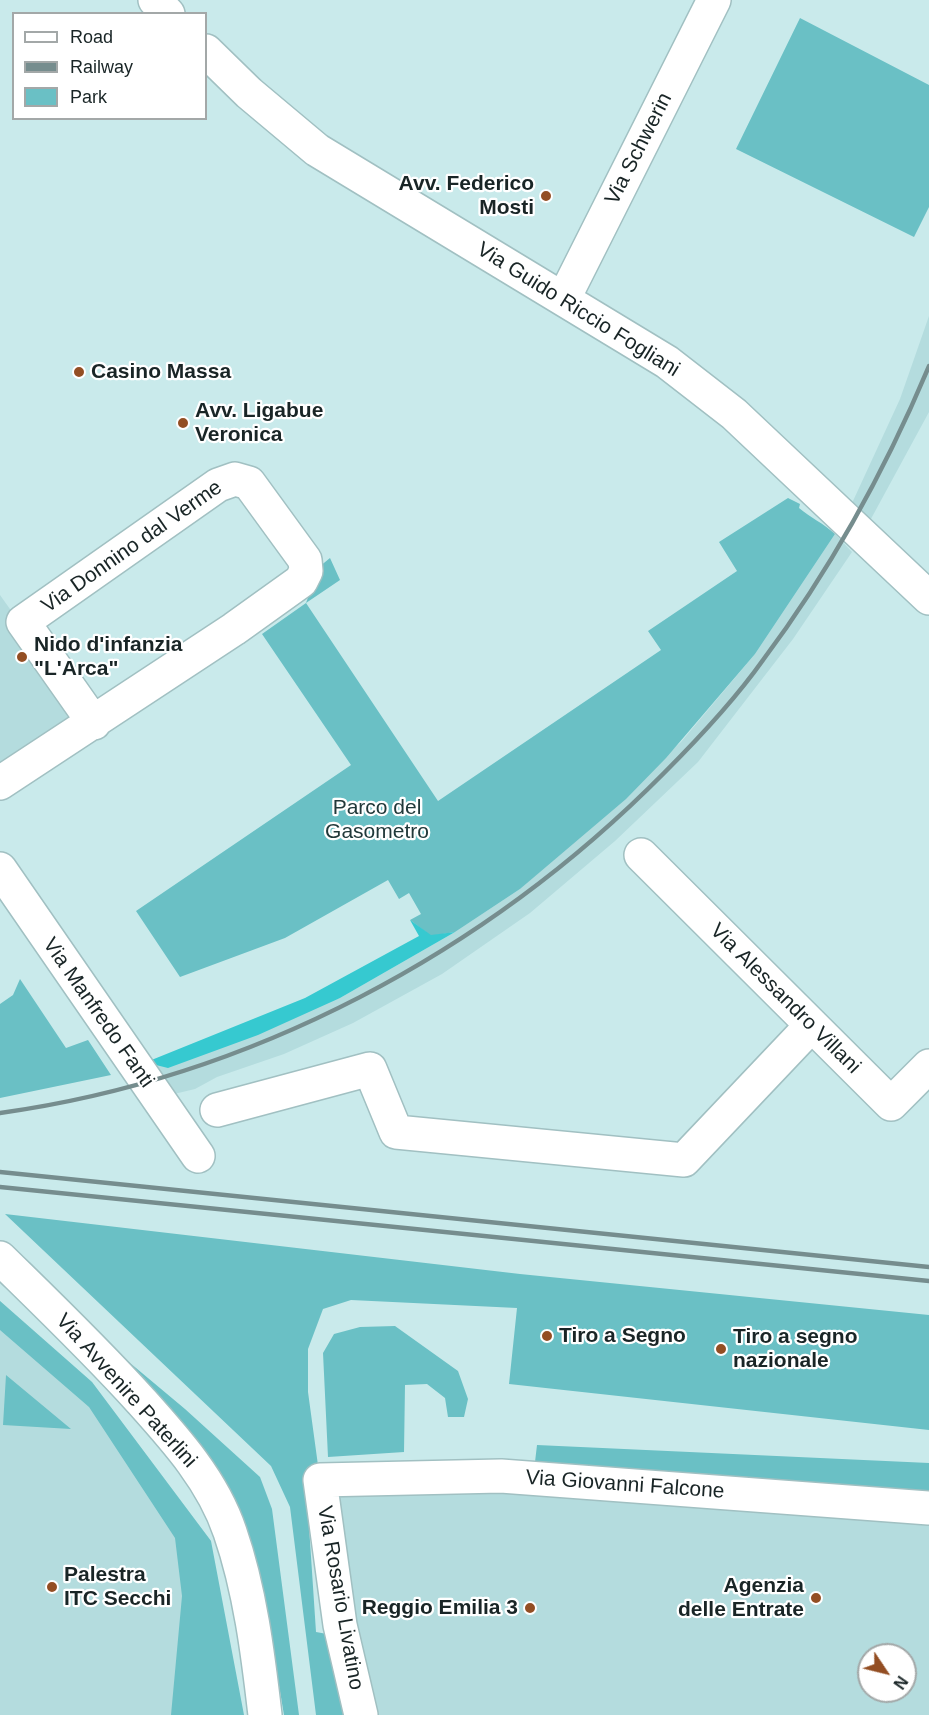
<!DOCTYPE html>
<html>
<head>
<meta charset="utf-8">
<style>
  body { margin:0 }
  #map { position:relative; width:929px; height:1715px; overflow:hidden; background:#c9eaeb; font-family:Helvetica,sans-serif }
  canvas { display:block }
  .legend { position:absolute; left:12px; top:12px; width:195px; height:108px; box-sizing:border-box; background:#fff; border:2px solid #a3a8a8; margin:0; padding:8px 10px; list-style:none; font-size:18px; color:#192526 }
  .legend li { display:flex; align-items:center; gap:12px; height:30px }
  .legend b { width:30px; border:2px solid #a3a8a8 }
  .north { position:absolute; left:857px; top:1643px; width:60px; height:60px; box-sizing:border-box; background:#fff; border:2px solid #a3a8a8; border-radius:50%; rotate:125deg; font-size:16px; font-weight:700; line-height:24px; text-align:center; color:#192526 }
  .north::after { content:''; display:block; margin:auto; width:21px; height:27px; background:#934e23; clip-path:polygon(50% 0,100% 100%,50% 72%,0 100%) }
</style>
</head>
<body>
<div id="map">
<canvas width="929" height="1715"></canvas>
<ul class="legend">
<li><b style="height:8px;background:#fff"></b>Road</li>
<li><b style="height:8px;background:#768d8e"></b>Railway</li>
<li><b style="height:16px;background:#6ac0c5"></b>Park</li>
</ul>
<div class="north">N</div>
</div>
<script>
const ctx = document.querySelector('canvas').getContext('2d');
ctx.lineJoin = 'round';
function fill(path, color) {
  ctx.fillStyle = color;
  ctx.fill(path, 'evenodd');
}
function strokePath(path, color, width, dash) {
  ctx.strokeStyle = color;
  ctx.lineWidth = width;
  ctx.lineCap = dash ? 'butt' : 'round';
  ctx.setLineDash(dash || []);
  ctx.stroke(path);
}
function label(font, color, halo, rows, align = 'center') {
  ctx.font = font + ' Helvetica,sans-serif';
  ctx.lineWidth = 4.5;
  ctx.setLineDash([]);
  ctx.textBaseline = 'middle';
  ctx.strokeStyle = halo;
  ctx.fillStyle = color;
  for (const [text, x, y, turn = 0] of rows) {
    ctx.save();
    ctx.translate(x, y);
    ctx.rotate((+turn || 0) * Math.PI / 180);
    ctx.textAlign = isNaN(turn) ? turn : align;
    if (halo) ctx.strokeText(text, 0, 0);
    ctx.fillText(text, 0, 0);
    ctx.restore();
  }
}
fill(new Path2D(`
  M929,316V412L866,528L847,514L900,399Z
  M835,534L852,552L793,639L698,762L615,841L530,913L442,974L353,1023L284,1054L217,1077L195,1089L174,1094L149,1061L340,998L455,932L520,889L681,742L755,654Z
  M0,595L88,719L0,775Z
  M0,1301L92,1382L211,1541L191,1715H0Z
  M320,1480L929,1508V1715H361ZM869,1655H905V1691H869Z`), '#b4dcde');
fill(new Path2D(`
  M800,18L929,85V207L914,237L736,149Z
  M788,498L800,504L799,508C811,518 823,523 835,534L755,654L666,758L626,799L520,889L455,932L431,936L410,920L421,914L409,893L399,899L388,880L285,938L180,977L136,911L351,765L262,634L306,603L319,567L330,558L340,580L306,603L438,801L661,650L648,631L737,571L719,542Z
  M20,979L66,1048L88,1040L111,1075L0,1098V1004L13,995Z
  M5,1214L520,1274L929,1315V1430L509,1384L517,1308L351,1300L323,1309L308,1349V1392L320,1480L306,1481L316,1632L327,1634L344,1715H316L290,1507L271,1466Z
  M0,1301L92,1382L211,1541L244,1715H171L182,1596L175,1538L89,1407L0,1330Z
  M395,1326L458,1371L468,1399L464,1417H448L445,1398L427,1384L405,1385L404,1452L328,1457L323,1353L334,1334L360,1327Z
  M93,1332L185,1409L260,1477L272,1509L299,1715H284L272,1644L246,1542Z
  M6,1375L71,1429L3,1425Z
  M537,1445L929,1463V1508L533,1479Z`), '#6ac0c5');
fill(new Path2D(`
  M410,920L431,935L455,932L340,998L258,1035L168,1068L156,1065L149,1061L305,998L419,936Z`), '#36c9d0');
const minor = new Path2D(`
  M155,0L168,14
  M206,51L249,93L317,150L667,362L734,414L929,598
  M564,298L714,0
  M0,783L234,629L301,581L306,571L305,560L249,483L235,479L218,485L23,622L94,723
  M641,855L891,1104L929,1066
  M0,869L198,1156
  M217,1110L370,1069L396,1132L684,1160L811,1026
  M0,1258C48,1305 96,1351 141,1401C176,1440 213,1481 230,1532C250,1590 258,1654 265,1715
  M361,1715L340,1625L320,1480L501,1476L929,1508`);
strokePath(minor, '#a1c0c2', 36);
strokePath(minor, '#fff', 33);
strokePath(new Path2D(`
  M0,1113C251,1078 486,953 664,773C699,738 734,701 763,660C831,569 885,471 929,366
  M0,1172L929,1267
  M0,1187L929,1281`), '#768d8e', 4.5);
for (const [x, y, r, color] of [
  [546,196,6,"#934e23"],
  [79,372,6,"#934e23"],
  [183,423,6,"#934e23"],
  [22,657,6,"#934e23"],
  [547,1336,6,"#934e23"],
  [721,1349,6,"#934e23"],
  [52,1587,6,"#934e23"],
  [816,1598,6,"#934e23"],
  [530,1608,6,"#934e23"]
]) {
  const dot = new Path2D();
  dot.arc(x, y, r, 0, 2 * Math.PI);
  ctx.fillStyle = color;
  ctx.fill(dot);
  strokePath(dot, '#fff', 2);
}
label('21px', '#192526', '#fff', [
  ["Via Schwerin",639,149,-63],
  ["Via Guido Riccio Fogliani",578,310,32],
  ["Via Donnino dal Verme",132,547,-35],
  ["Via Alessandro Villani",785,999,45],
  ["Via Manfredo Fanti",98,1013,55],
  ["Via Avvenire Paterlini",126,1391,48],
  ["Via Giovanni Falcone",625,1485,4],
  ["Via Rosario Livatino",340,1598,80]
]);
label('bold 21px', '#192526', '#fff', [
  ["Avv. Federico",534,184,"right"],
  ["Mosti",534,208,"right"],
  ["Casino Massa",91,372],
  ["Avv. Ligabue",195,411],
  ["Veronica",195,435],
  ["Nido d'infanzia",34,645],
  ["\"L'Arca\"",34,669],
  ["Tiro a Segno",559,1336],
  ["Tiro a segno",733,1337],
  ["nazionale",733,1361],
  ["Palestra",64,1575],
  ["ITC Secchi",64,1599],
  ["Agenzia",804,1586,"right"],
  ["delle Entrate",804,1610,"right"],
  ["Reggio Emilia 3",518,1608,"right"]
], 'left');
label('21px', '#21393a', '#fff', [
  ["Parco del",377,808],
  ["Gasometro",377,832]
]);
</script>
</body>
</html>
